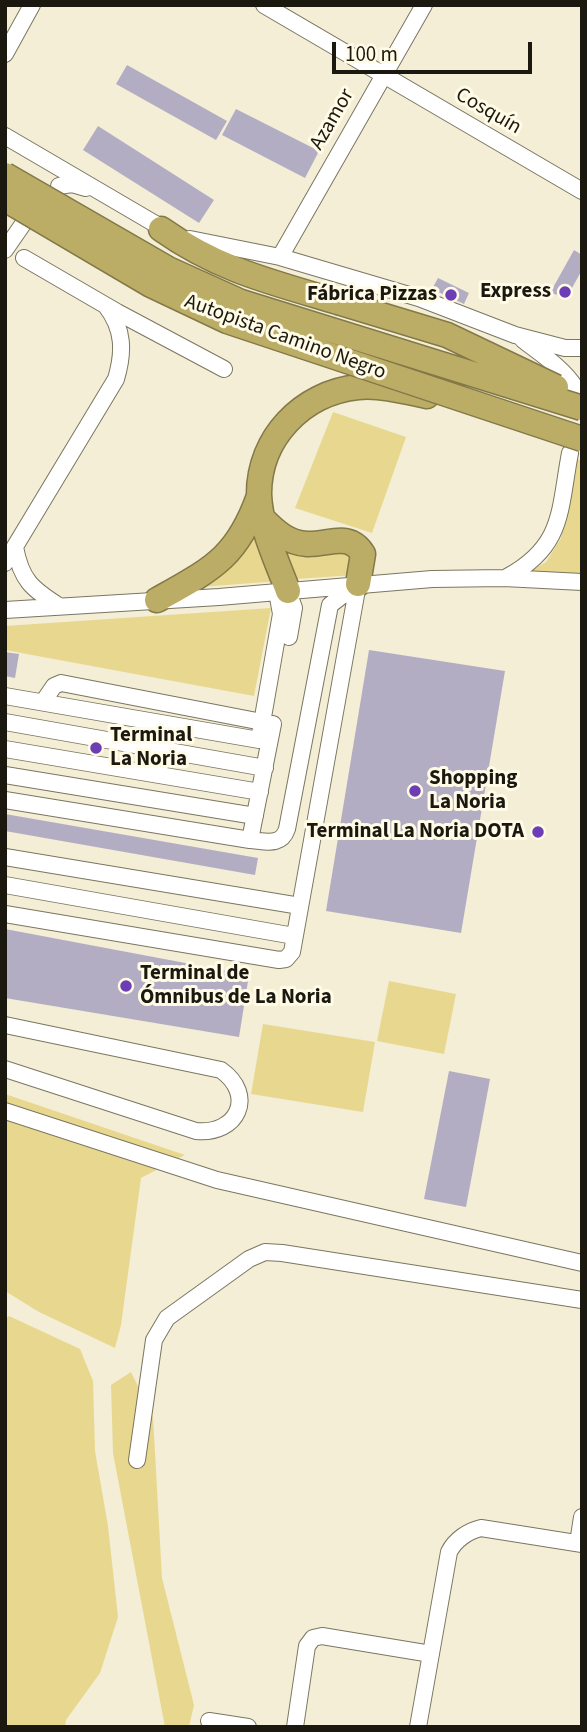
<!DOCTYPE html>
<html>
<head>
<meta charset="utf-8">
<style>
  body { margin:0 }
  #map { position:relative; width:587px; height:1732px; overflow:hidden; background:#f3eed5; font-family:"Source Sans 3",sans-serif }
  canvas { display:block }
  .frame { position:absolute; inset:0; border:7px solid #1a180f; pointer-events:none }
  .scale { position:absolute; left:332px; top:42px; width:200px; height:32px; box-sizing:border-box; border:4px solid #1a180f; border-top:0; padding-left:9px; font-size:21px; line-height:24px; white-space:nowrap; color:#1a180f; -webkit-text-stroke:5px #fffbe7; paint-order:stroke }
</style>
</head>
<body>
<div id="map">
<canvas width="587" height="1732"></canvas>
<div class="frame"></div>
<div class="scale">100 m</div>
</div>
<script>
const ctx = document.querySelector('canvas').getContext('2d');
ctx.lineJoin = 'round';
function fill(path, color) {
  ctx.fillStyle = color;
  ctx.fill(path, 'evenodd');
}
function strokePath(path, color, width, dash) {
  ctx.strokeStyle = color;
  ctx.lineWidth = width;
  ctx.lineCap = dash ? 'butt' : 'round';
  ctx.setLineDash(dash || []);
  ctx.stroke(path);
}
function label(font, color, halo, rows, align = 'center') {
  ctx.font = font + ' "Source Sans 3",sans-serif';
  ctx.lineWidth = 6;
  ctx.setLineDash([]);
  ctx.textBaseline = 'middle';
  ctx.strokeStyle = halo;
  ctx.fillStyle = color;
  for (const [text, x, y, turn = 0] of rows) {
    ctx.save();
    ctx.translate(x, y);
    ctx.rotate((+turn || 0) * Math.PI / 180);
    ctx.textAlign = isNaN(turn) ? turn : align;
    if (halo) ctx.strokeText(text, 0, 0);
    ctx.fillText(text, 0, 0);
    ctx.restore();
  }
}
fill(new Path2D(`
  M333,412L406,437L372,533L295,508Z
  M577,459L582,461V574L529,572L546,562L561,538Z
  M257,526L280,581L200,587Z
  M281,547L339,549L352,555L355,575L296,579Z
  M271,608L254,696L5,650V626Z
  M389,981L456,994L444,1054L377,1041Z
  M263,1024L375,1042L363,1112L251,1094Z
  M5,1094L185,1155L141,1178L121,1325L115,1348L39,1312L5,1291Z
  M9,1316L80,1349L93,1381L95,1451L108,1526L118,1617L100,1673L66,1720L65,1727H5V1319Z
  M131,1372L153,1417L162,1578L194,1705L189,1727H165L113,1453L111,1385Z`), '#e8d88f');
fill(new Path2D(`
  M127,65L227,121L216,140L116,84Z
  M236,109L319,151L305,178L222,135Z
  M98,126L214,200L199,223L83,150Z
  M574,250L582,255V270L567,297L550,293Z
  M438,278L469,293L464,304L432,289Z
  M369,650L505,671L461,933L326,911Z
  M5,652L19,654L15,678L5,676Z
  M5,814L258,858L255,875L5,831Z
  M5,929L249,975L239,1037L5,998Z
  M449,1071L490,1079L466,1207L424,1199Z`), '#b3adc4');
const minor = new Path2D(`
  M264,5L582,191
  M5,54L32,5
  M5,136L169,232
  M59,186L72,184L86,188
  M190,239L280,257L419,298L515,335L565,348H582
  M5,250L23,224
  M280,257L424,5
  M24,258L117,312L224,369
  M523,340C541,354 563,368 575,387
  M15,547C21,580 32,589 59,606
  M5,563L116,379C124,352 124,329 106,306
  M507,577C564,546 559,511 570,453
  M288,591L294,608L289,637
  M5,610L219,597L432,579L504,578L582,582
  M5,696L259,740L281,614L277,592
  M43,702L54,686L61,683L262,722
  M5,722L265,768
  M5,749L260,792
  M5,775L255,816
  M5,800L250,840C265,841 281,847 287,829L330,605L356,585
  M250,840L273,724
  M5,857L300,906
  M5,885L294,936
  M5,914L279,960L286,959L292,952L358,584
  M5,1025L221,1070C256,1095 238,1135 196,1131L5,1069
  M5,1111L217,1180L582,1263
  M137,1460L154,1340L167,1318L249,1259L265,1252L282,1253L582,1300
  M578,1543L582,1517
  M209,1721L248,1727
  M295,1727L307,1646L313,1638L322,1636L431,1654
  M418,1727L449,1552C455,1540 468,1531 481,1528L582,1544`);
const highway = new Path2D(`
  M161,229C219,270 271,282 338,302
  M263,519C276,532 288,543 307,544C329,545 349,531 363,554L358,584
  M288,591C277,561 260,527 259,494C259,438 302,393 358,387C381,385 404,391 427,396
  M157,600C212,569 237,558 259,496`);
strokePath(minor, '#7b7660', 18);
strokePath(highway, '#837948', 27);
strokePath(minor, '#fff', 16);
strokePath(highway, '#bcad66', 24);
const highwayBridge = new Path2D(`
  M5,175L168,269L241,302L582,408
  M5,199L151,285L227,321L582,439
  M338,302L447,335L556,387`);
strokePath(highwayBridge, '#837948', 27, []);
strokePath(highwayBridge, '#bcad66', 24);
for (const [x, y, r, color] of [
  [565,292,7,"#6c3db4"],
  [451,295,7,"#6c3db4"],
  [96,748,7,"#6c3db4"],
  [415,791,7,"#6c3db4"],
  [538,832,7,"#6c3db4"],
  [126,986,7,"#6c3db4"]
]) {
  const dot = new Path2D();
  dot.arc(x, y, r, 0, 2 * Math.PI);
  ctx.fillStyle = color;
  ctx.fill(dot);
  strokePath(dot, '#fffbe7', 2.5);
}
label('21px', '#1a180f', '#fffbe7', [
  ["Cosquín",488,112,30],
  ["Azamor",333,120,-60],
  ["Autopista Camino Negro",285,338,20]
]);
label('bold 21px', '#1a180f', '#fffbe7', [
  ["Express",551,292],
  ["Fábrica Pizzas",437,295],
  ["Terminal",110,736,"left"],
  ["La Noria",110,760,"left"],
  ["Shopping",429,779,"left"],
  ["La Noria",429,803,"left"],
  ["Terminal La Noria DOTA",524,832],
  ["Terminal de",140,974,"left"],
  ["Ómnibus de La Noria",140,998,"left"]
], 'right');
</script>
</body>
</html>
